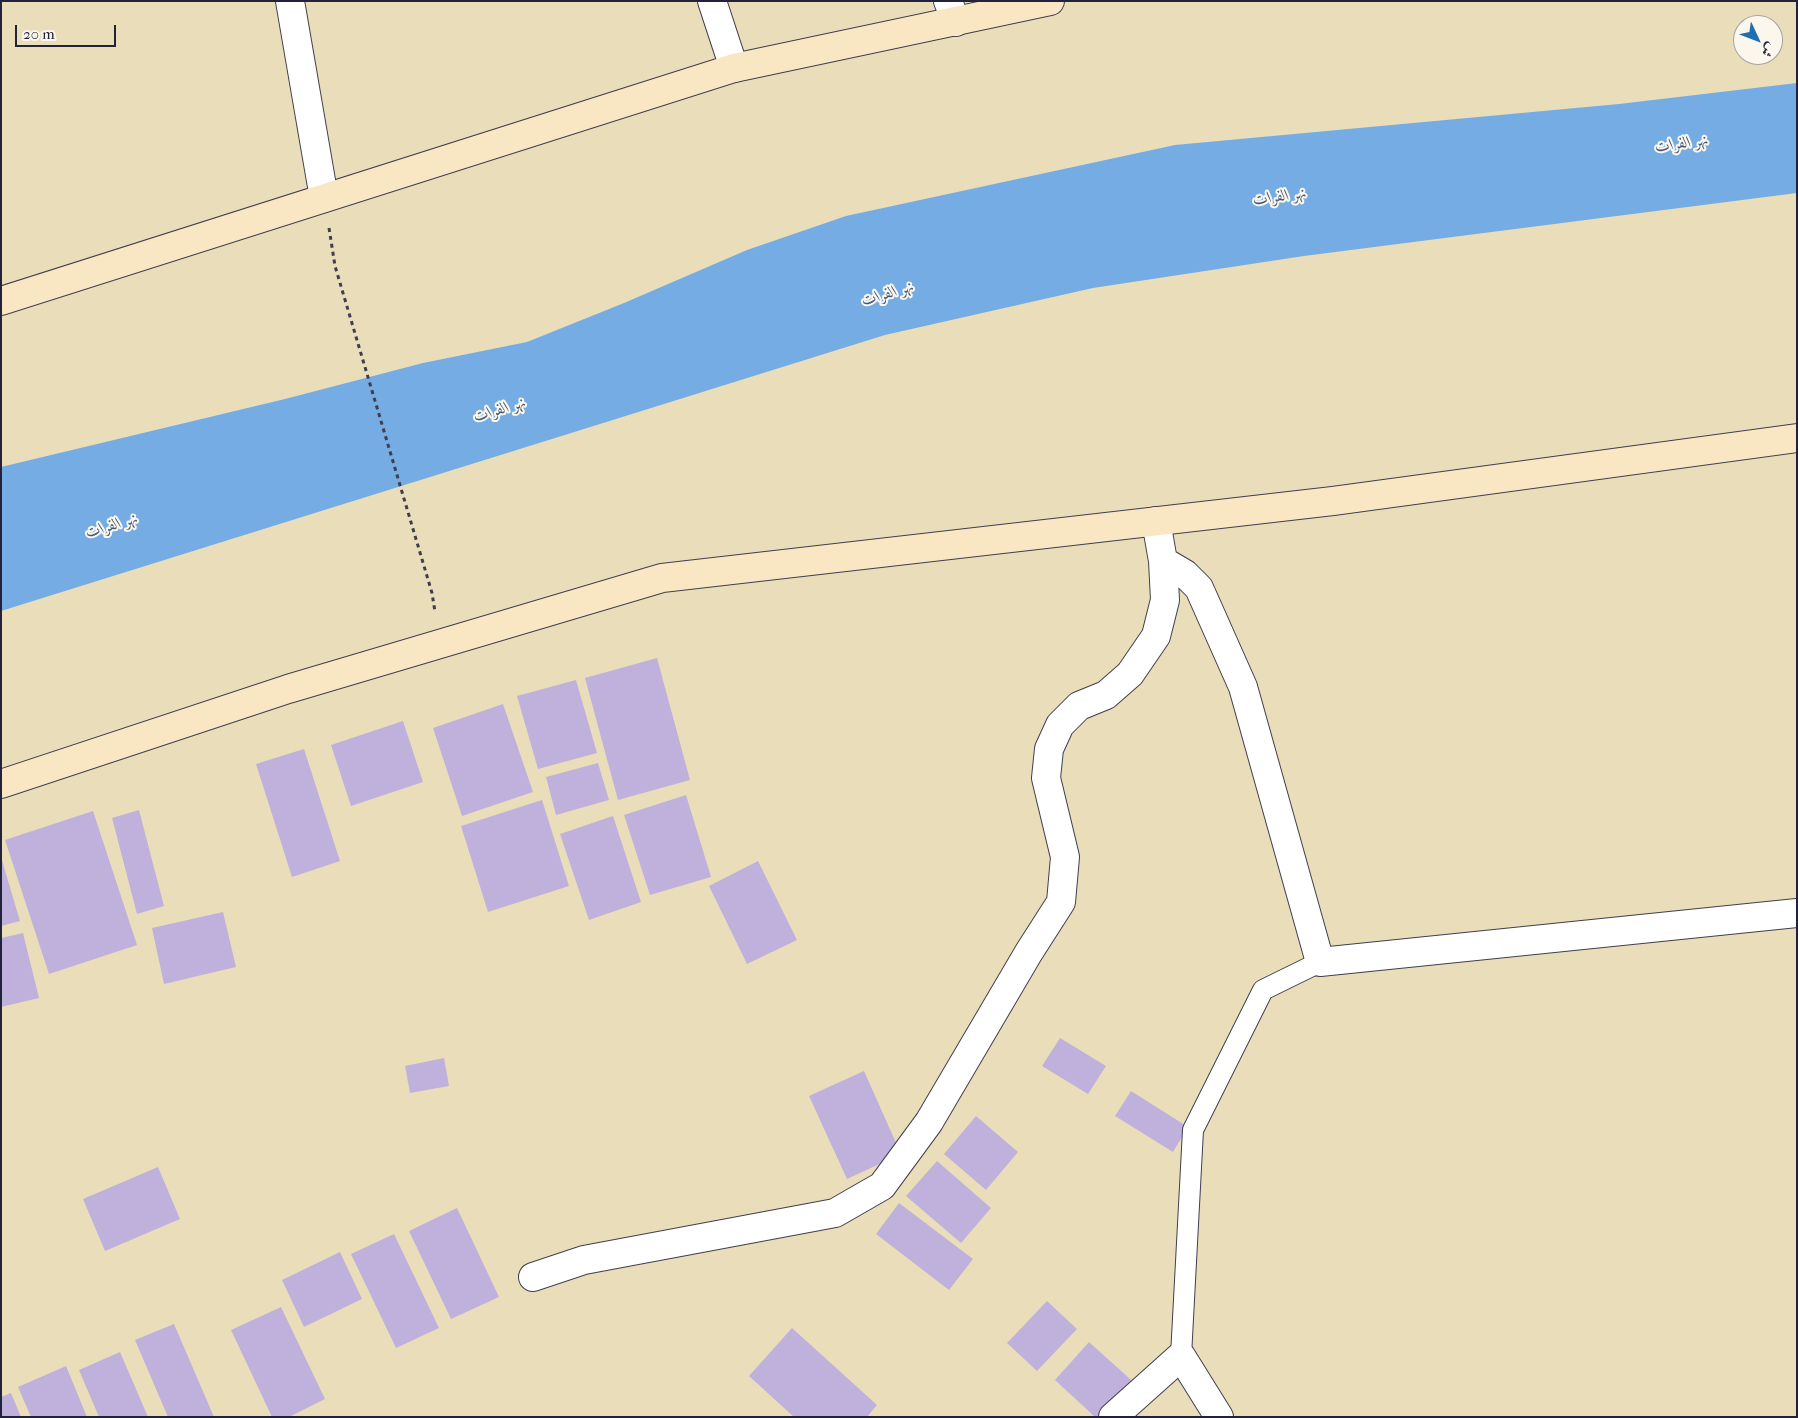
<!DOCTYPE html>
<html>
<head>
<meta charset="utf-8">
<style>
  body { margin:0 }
  #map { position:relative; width:1798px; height:1418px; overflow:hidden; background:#eadeba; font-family:"IM FELL French Canon",Amiri,serif }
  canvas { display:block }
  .frame { position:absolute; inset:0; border:2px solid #22223b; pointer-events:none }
  .north { position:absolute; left:1733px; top:15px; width:50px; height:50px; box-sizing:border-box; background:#fbf7ec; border:1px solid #a4a2a5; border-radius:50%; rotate:133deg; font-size:14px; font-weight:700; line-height:20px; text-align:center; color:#22223b }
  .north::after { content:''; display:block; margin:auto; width:18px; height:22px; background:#1f6fb2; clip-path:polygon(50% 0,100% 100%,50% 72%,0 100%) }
  .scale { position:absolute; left:15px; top:25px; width:101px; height:22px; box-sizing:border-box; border:2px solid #22223b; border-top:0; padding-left:6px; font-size:15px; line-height:18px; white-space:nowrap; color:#22223b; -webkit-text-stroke:4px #fbf7ec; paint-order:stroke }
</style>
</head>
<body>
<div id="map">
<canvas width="1798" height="1418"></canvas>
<div class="frame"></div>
<div class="north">ش</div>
<div class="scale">20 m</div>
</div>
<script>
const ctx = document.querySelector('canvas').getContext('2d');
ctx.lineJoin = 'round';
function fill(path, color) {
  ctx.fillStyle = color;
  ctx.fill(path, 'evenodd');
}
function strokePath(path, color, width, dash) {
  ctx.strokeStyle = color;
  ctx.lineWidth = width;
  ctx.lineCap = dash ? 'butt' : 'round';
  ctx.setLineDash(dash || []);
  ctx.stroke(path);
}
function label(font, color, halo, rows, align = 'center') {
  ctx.font = font + ' "IM FELL French Canon",Amiri,serif';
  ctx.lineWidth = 4;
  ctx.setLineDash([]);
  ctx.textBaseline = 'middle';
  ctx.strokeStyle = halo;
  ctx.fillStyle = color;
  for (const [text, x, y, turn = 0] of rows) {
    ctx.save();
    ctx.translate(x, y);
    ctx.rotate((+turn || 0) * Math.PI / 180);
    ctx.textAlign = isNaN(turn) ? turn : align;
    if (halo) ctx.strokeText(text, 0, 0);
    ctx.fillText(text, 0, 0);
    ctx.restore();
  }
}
fill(new Path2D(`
  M1797,83V193L1304,256L1093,288L885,335L1,611V467L285,399L423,363L527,342L624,303L747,250L846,216L1175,145L1619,104Z`), '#76ace4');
fill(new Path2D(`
  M657,658L690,780L618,800L585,678Z
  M576,680L597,753L538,769L517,696Z
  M503,704L533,792L462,816L433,728Z
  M403,721L423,782L351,806L331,745Z
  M304,749L340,861L292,877L256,764Z
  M598,763L609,800L556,815L546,777Z
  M686,795L711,877L650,895L624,815Z
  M542,800L569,886L488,912L461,826Z
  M139,810L164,906L137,914L112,818Z
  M93,811L137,945L49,974L5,840Z
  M613,816L641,902L589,920L560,834Z
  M1,857L20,921L1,926Z
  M758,861L797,940L747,964L709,886Z
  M223,912L236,967L164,984L152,928Z
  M23,933L39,998L1,1007V938Z
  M1060,1038L1106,1066L1088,1094L1042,1066Z
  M444,1058L449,1086L410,1093L405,1066Z
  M864,1071L901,1154L847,1179L809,1096Z
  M1131,1091L1188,1127L1173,1152L1115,1116Z
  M976,1116L1018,1152L986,1190L944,1154Z
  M937,1161L991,1208L961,1243L906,1196Z
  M158,1167L180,1219L105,1251L83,1199Z
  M899,1203L973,1259L949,1290L876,1234Z
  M457,1208L499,1297L451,1319L409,1231Z
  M394,1234L439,1328L396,1348L351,1254Z
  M340,1252L362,1299L304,1327L282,1280Z
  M1047,1301L1077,1329L1037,1371L1007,1343Z
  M281,1307L325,1399L289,1417H272L231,1330Z
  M174,1324L214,1417H168L135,1340Z
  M792,1328L877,1405L867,1417H794L749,1376Z
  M1089,1342L1139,1387L1111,1417H1095L1055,1380Z
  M120,1352L148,1417H99L79,1370Z
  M66,1366L87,1417H31L18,1387Z
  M11,1393L21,1417H1V1397Z`), '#bfb1db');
const lane = new Path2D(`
  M1181,1356L1193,1130L1263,990L1320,962`);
const street = new Path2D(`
  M290,1L324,198
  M712,1L734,68
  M948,1L956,22
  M1163,561L1185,574L1199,588L1243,687L1320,962L1797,913
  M533,1277L584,1260L835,1213L882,1186L929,1122L1029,952L1061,902L1065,857L1046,778L1049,749L1060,725L1079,706L1106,695L1130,674L1156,636L1165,600L1163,561L1156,521
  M1113,1417L1181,1356L1219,1417`);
const secondary = new Path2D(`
  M1,301L734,68L1050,1
  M1,784L288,689L662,578L1333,501L1797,438`);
strokePath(lane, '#403e4e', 22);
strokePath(street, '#403e4e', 30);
strokePath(secondary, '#403e4e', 30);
strokePath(new Path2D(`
  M329,228L335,266L432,593L435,612`), '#403e4e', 3, [4, 4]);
strokePath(lane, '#fff', 20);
strokePath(street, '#fff', 28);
strokePath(secondary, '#f9e7c3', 28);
label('italic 16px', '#44597f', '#fbf7ec', [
  ["نهر الفرات",1682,144,-8],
  ["نهر الفرات",1280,197,-8],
  ["نهر الفرات",888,294,-17],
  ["نهر الفرات",500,410,-17],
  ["نهر الفرات",112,526,-17]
]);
</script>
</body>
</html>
